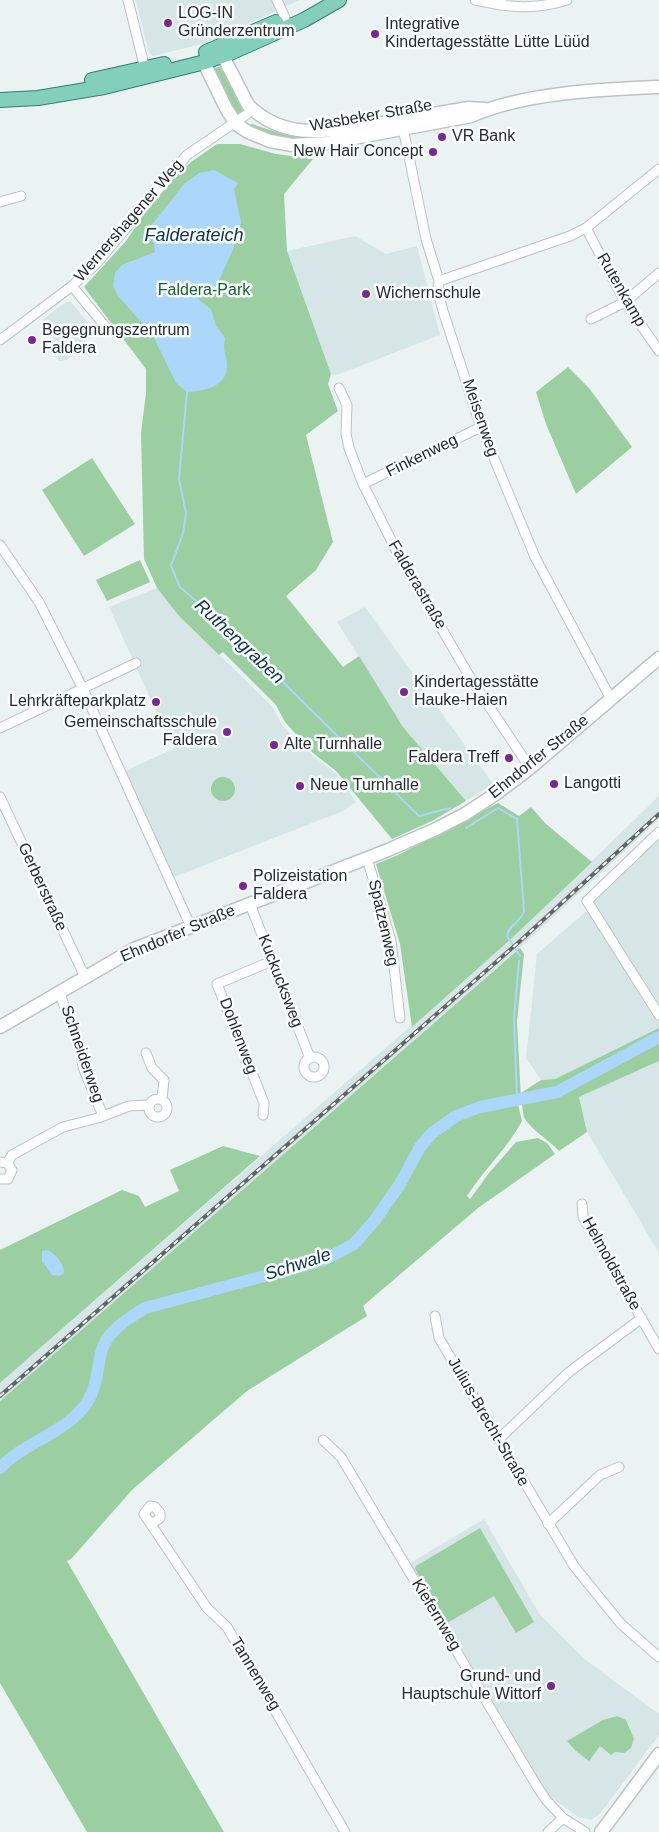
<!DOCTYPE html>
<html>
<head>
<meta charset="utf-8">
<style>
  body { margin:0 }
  canvas { display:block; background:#ebf2f2 }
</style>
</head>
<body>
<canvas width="659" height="1832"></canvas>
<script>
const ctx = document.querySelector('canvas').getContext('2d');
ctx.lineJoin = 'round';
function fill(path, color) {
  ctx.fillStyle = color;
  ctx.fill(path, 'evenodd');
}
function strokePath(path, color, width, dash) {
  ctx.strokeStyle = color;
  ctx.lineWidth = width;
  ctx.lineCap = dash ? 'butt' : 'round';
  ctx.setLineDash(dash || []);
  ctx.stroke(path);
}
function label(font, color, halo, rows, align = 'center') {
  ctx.font = font + ' Arial,sans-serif';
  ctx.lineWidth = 5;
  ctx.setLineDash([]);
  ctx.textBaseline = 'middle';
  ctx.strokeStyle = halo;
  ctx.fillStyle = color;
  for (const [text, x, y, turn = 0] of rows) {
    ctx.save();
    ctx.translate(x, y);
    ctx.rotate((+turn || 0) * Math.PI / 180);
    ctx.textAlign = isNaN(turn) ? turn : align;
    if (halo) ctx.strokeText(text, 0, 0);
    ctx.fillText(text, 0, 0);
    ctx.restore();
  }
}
fill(new Path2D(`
  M136,0H300L206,43L153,56L149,53Z
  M355,236L386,254L417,246L440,335L337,375L331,374L287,251Z
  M66,302H71L96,332L67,360L59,361L51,348L54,342L52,332L42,320Z
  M157,588L179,616L272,706L283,726L313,756L336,773L356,802L343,811L174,877L125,771L173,749L109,607Z
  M365,607L493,784L466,801L403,727L337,622Z
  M659,796V819L533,936L0,1401V1383L512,938Z
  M659,832V1028L555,1079L541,1080L526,1058L537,954L590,908L587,901Z
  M659,1061V1253L587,1132L579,1097Z
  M484,1519L540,1615L583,1658L659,1714V1735L599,1815L591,1820L578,1817L551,1797L542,1787L407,1565Z`), '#d6e6e6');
fill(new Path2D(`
  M219,67L223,68L245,109L242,115L235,116L213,69Z
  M252,124C298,142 328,136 375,129L318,141L275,139L245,126Z
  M217,144H240L276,154L313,159L284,194L287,251L331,374L328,384L338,411L306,435L333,542L316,570L286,596L343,667L359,656L403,727L466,801L432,821L392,839L336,771L313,753L285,722L276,705L223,652L219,655L179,616L157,588L144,559L141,433L146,393V369L84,287L126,241L158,194L191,162Z
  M568,367L589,388L632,447L576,494L546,424L536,392Z
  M92,458L135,524L84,556L42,490Z
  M140,560L150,582L107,601L96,580Z
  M211 789a12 12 0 1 1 24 0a12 12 0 1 1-24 0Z
  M498,803L519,816L531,807L546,824L592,862L512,938L412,1027L400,944L376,864L398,855Z
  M520,948L524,954L517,1021L521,1099L517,1100L522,1121C508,1148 484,1169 467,1196L470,1199L489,1173L516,1142L538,1138L547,1143L555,1154L478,1208L363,1306L367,1316L247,1391L133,1489L71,1559L67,1561L224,1832H87L0,1683V1401Z
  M659,1028V1061L579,1097L587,1132L559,1151C550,1141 529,1128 524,1117C522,1110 522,1100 521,1093L541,1080L555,1079Z
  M223,1146L260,1156L0,1383V1250L122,1190L139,1196L145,1207L179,1191L170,1170Z
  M480,1528L534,1622L516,1633L494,1596L447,1623L415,1569L416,1566Z
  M617,1716L626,1720L634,1739L631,1748L624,1753L615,1752L611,1755L600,1746L589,1761L576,1751L567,1741L603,1720Z`), '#9bcfa1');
fill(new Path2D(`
  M214,170L238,183L234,189L241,222L233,249L216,288L196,295L200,301L211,309L216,326L225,338C222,353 227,353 227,365C228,387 203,391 187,392L176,383L152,334L118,296L113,286L115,273L122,265L155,252L154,244L147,231L184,184L199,173Z
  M48,1250C56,1254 64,1264 64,1273L59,1276L52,1275L42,1261V1251Z`), '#acd6fa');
strokePath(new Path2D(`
  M187,392L179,479L186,513L183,533L171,566L180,587L242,642L419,816L450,808
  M466,828L498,808L517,819L524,911C521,922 508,925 507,936L520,956
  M517,1100L514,1018L519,961`), '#acd6fa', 2);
strokePath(new Path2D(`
  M0,1468C25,1441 68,1433 88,1401C97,1386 97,1370 101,1353C106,1331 128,1319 145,1308L324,1260L354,1244L375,1220L400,1184L420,1147L432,1133L456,1116L480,1107L557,1092L659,1037`), '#acd6fa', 12);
const street = new Path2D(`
  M128,0L146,73
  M277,0L285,18
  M475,0L501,5
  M502,0L501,5C523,8 546,7 567,0
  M402,123L426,239L439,281L438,292L443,311L481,427L535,557L611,699
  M0,202L21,196
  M586,228L625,302L659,351
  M439,281L570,236L586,228L659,169
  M72,286L105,326
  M591,319L625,302L659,273
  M0,340L72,286L96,264L187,155L253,110
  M339,388L347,405L346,434L349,448L363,484L397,552L471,679L530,768
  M363,484L481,427
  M0,545L39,602L83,689L191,927
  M0,728L136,663
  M0,797L85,977
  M659,832L587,901L659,1015
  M367,858L391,941L400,1018
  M250,904L310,1058
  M59,992L79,1043L83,1067L103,1116
  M146,1053L152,1068L164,1080L162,1099
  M304 1067a10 10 0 1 1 20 0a10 10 0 1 1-20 0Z
  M149 1108a9 9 0 1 1 18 0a9 9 0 1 1-18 0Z
  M263,1115L264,1103L217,984L272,961
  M0,1162L7,1163L12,1170L8,1179H0
  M7,1163L12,1155L63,1127L98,1118L129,1106L149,1105
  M582,1204L583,1217L659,1349
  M435,1316L439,1338L574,1566L621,1624L659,1657
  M499,1439L569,1372L642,1318
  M323,1440L341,1457L538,1788L547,1801L563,1818
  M152,1524L160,1518V1513L155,1507L150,1506L144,1514L207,1608L227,1627L345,1832
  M548,1524L600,1475L619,1467
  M548,1832L563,1818L585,1832`);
const secondary = new Path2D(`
  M215,49L223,56L248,105C262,119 278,127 298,130C319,133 342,129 363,126C398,121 433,114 468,108L485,109
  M207,53L205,62L207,69L226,108L236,124L248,132L270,141L292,145L328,143L471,116C523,93 602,89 659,87
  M0,1027L134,949L388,850L436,829L465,814L497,793L530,768L659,658
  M601,1832L659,1754`);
const primary = new Path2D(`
  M206,52L276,22
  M92,80L164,64
  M0,100L38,98L104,87L205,62L230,53L304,20L339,0`);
strokePath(street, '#bcc3c3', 11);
strokePath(secondary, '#bcc3c3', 15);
strokePath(primary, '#2e806c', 16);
strokePath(street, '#fff', 9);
strokePath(secondary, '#fff', 12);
strokePath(primary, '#83cfbc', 14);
const rail = new Path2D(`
  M0,1396L519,942L659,814`);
strokePath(rail, '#616464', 4);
strokePath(rail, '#f9ffff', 2, [5.5]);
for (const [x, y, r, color] of [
  [168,23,5,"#7c2695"],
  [375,34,5,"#7c2695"],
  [442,137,5,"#7c2695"],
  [433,152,5,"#7c2695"],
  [366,294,5,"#7c2695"],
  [32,340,5,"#7c2695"],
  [404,692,5,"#7c2695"],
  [156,702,5,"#7c2695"],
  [227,732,5,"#7c2695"],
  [274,745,5,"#7c2695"],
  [509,758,5,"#7c2695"],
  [554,784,5,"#7c2695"],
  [300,786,5,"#7c2695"],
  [243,886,5,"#7c2695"],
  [551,1686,5,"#7c2695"]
]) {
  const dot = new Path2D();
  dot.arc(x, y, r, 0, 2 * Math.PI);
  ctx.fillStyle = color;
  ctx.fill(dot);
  strokePath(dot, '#f9ffff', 2);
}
label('16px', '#282a2a', '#f9ffff', [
  ["LOG-IN",178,14],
  ["Gründerzentrum",178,32],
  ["Integrative",385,25],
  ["Kindertagesstätte Lütte Lüüd",385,43],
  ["VR Bank",452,137],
  ["New Hair Concept",423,152,"right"],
  ["Wichernschule",376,294],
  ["Begegnungszentrum",42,331],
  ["Faldera",42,349],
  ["Kindertagesstätte",414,683],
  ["Hauke-Haien",414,701],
  ["Lehrkräfteparkplatz",146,702,"right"],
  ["Gemeinschaftsschule",217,723,"right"],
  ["Faldera",217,741,"right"],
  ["Alte Turnhalle",284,745],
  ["Faldera Treff",499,758,"right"],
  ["Langotti",564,784],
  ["Neue Turnhalle",310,786],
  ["Polizeistation",253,877],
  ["Faldera",253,895],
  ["Grund- und",541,1677,"right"],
  ["Hauptschule Wittorf",541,1695,"right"]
], 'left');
label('16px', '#282a2a', '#f9ffff', [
  ["Wasbeker Straße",371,116,-10],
  ["Wernershagener Weg",129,221,-49],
  ["Rutenkamp",621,290,60],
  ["Meisenweg",480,418,71],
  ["Finkenweg",422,456,-26],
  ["Falderastraße",417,585,60],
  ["Ehndorfer Straße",539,757,-39],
  ["Gerberstraße",42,887,65],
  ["Spatzenweg",383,923,77],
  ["Ehndorfer Straße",178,934,-23],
  ["Kuckucksweg",280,981,69],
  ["Dohlenweg",238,1036,69],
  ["Schneiderweg",82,1054,71],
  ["Helmoldstraße",611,1264,61],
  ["Julius-Brecht-Straße",488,1422,60],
  ["Kiefernweg",436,1615,59],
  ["Tannenweg",255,1674,59]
]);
label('16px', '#17622a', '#f9ffff', [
  ["Faldera-Park",204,291]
]);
label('italic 18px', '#113048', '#f9ffff', [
  ["Falderateich",194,236],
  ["Ruthengraben",239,642,43],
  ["Schwale",298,1265,-18]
]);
</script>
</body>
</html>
